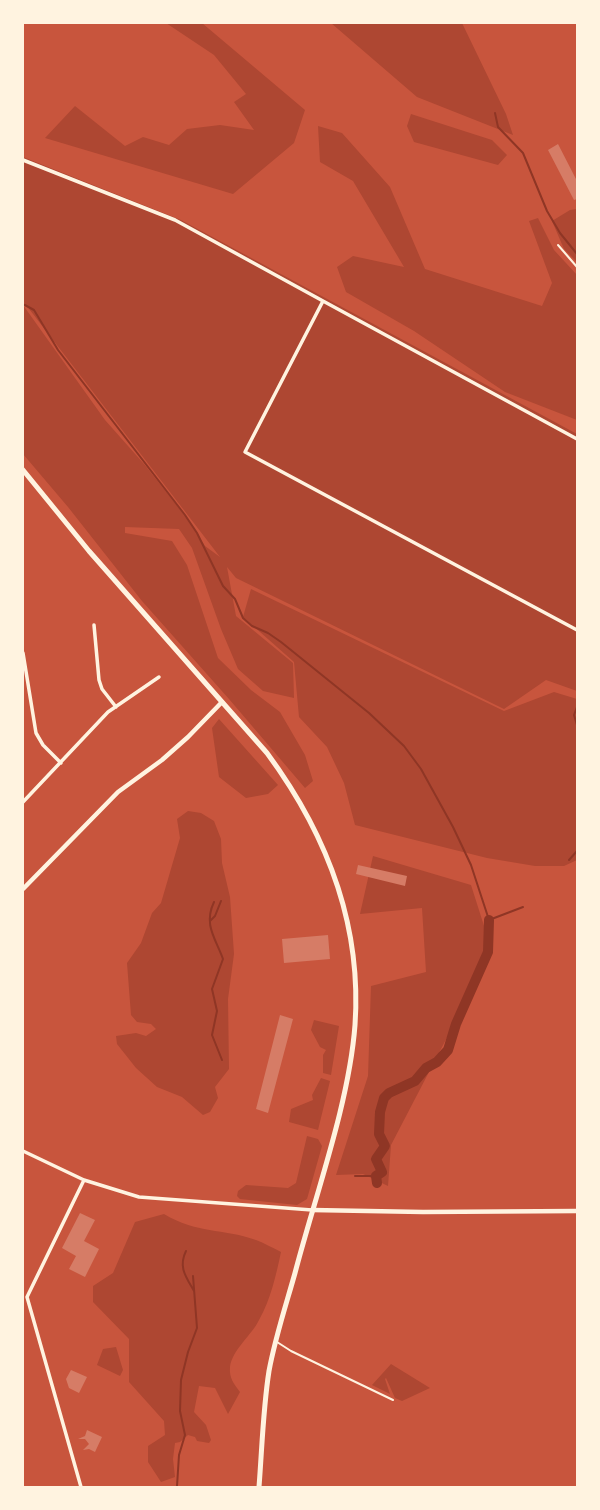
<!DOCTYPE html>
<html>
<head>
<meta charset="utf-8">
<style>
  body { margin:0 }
  #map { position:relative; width:600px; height:1510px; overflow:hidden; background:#c8553d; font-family:"Work Sans",sans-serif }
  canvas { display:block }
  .frame { position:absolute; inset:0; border:24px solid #fff3e0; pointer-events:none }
</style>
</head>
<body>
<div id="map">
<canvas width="600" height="1510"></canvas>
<div class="frame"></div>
</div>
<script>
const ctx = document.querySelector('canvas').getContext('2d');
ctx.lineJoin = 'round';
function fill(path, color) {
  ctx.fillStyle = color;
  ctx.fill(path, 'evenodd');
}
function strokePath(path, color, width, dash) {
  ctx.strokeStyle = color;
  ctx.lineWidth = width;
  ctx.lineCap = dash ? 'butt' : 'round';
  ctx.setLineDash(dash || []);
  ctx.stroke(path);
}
fill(new Path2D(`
  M166,23H202L305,110L294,143L233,194L45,138L75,106L125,146L143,137L169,145L187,129L220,125L254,130L234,102L246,94L214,55Z
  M331,23H462L506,114L513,135L417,97Z
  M411,114L492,140L507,155L498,165L414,142L407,126Z
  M318,126L342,133L390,187L425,269L542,306L552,283L529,221L538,218L554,250L577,275V420L505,392L414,331L346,292L337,267L353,256L404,267L353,181L320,162Z
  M23,157L181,220L577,434V691L546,680L504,709L236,578L227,567L236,616L293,663L294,698L263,691L238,669L221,629L192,548L179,529L125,527V533L172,541L187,565L218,658L251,690L280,712L305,755L313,781L305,788L229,699L142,601L68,507L23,454V305L105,420L144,464L186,517L205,546L220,557L23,301Z
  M577,209V262L564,249L552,221L570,210Z
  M251,589L504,711L554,692L577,699V860L564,866H535L487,858L355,825L344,783L327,747L299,717L294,662L243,617Z
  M219,719L278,785L268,794L246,798L219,777L212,728Z
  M188,811L201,813L214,821L221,839L222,863L230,897L234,954L228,999L229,1069L215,1087L218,1098L210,1112L203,1115L182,1097L157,1087L136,1068L117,1044L116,1036L136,1033L146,1036L156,1029L151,1024L137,1022L131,1015L127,963L141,943L152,913L161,903L180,838L177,819Z
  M373,856L471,885L492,951L391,1145L388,1186L363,1174L336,1175L368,1076L371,986L426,972L422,908L360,914Z
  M314,1020L339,1026L331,1075L323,1073V1055L326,1050L320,1047L311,1030Z
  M321,1078L330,1081L318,1130L289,1122L291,1109L313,1100L312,1095Z
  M307,1136L318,1139L322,1146L307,1199L297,1205L240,1199L237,1196L238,1191L246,1185L288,1188L296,1183Z
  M164,1214C197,1234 222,1228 256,1240C264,1243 273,1248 281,1252C276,1275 271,1299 259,1320C252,1335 232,1350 230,1367C229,1378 234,1384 240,1392L228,1414L215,1388L199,1386L194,1412L206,1425L211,1440L209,1443L197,1441L195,1437L188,1435L180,1442L175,1443L173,1459L175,1477L161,1482L148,1462V1446L165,1435L164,1421L129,1382V1339L93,1302V1286L113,1273L135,1222Z
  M116,1347L123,1370L120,1376L97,1365L103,1349Z
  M391,1364L430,1388L402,1401L395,1398L386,1378L385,1379L390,1394L372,1385Z`), '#ae4732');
strokePath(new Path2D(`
  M495,113L498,127L523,153L547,211L560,233L577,254
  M23,304L34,310L58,350L185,515L197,533L223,586L235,599L243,618L252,626L268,633L281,642L369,713L404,746L421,769L453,827L471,865L489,920L523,907
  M577,707L574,715L577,725
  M569,860L577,851
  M214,902C203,925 216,939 223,959L212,989L217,1011L212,1035L222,1060
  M210,921L215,916L221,901
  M355,1176H376
  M186,1251C178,1267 186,1277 194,1291
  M177,1486L179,1455L185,1435L180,1411L181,1380L188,1352L197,1328L193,1276`), '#8f3625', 2);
strokePath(new Path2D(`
  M377,1183L376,1176L382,1172L376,1159L385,1146L379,1134L380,1112L384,1098L389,1093L415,1081L426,1068L437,1062L448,1050L456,1024L488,952L489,920`), '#8f3625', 10);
fill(new Path2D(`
  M558,144L577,181V199L574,200L548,150Z
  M358,865L407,876L405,886L356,874Z
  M328,935L330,959L284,963L282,939Z
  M280,1015L293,1019L268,1113L256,1109Z
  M80,1213L95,1220L84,1241L99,1249L85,1277L69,1269L76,1256L62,1248Z
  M71,1370L87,1377L79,1393L69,1388L66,1379Z
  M87,1430L102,1437L95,1452L89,1449L83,1450L89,1444L85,1439H78L85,1436Z`), '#d67c66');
strokePath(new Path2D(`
  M558,245L577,267`), '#fff3e0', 2);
strokePath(new Path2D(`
  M277,1342L291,1351L393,1400`), '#fff3e0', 2);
strokePath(new Path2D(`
  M23,160L175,220L323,301L245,452L577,630
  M323,301L577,439
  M94,625L99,680L102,689L116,707
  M23,653L36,733L43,745L61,763
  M23,802L108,712L159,677
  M23,1151L84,1180L139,1197L312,1210
  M81,1487L27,1297L84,1180`), '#fff3e0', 3.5);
strokePath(new Path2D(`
  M23,889L118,792L162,760L188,737L222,702
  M312,1210L423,1212L577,1211`), '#fff3e0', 4.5);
strokePath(new Path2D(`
  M23,470L89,551L267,753C326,833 362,924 355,1025C349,1104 315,1196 295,1273C286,1305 275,1338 269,1371C263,1409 262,1449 259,1487`), '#fff3e0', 5);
</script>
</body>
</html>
